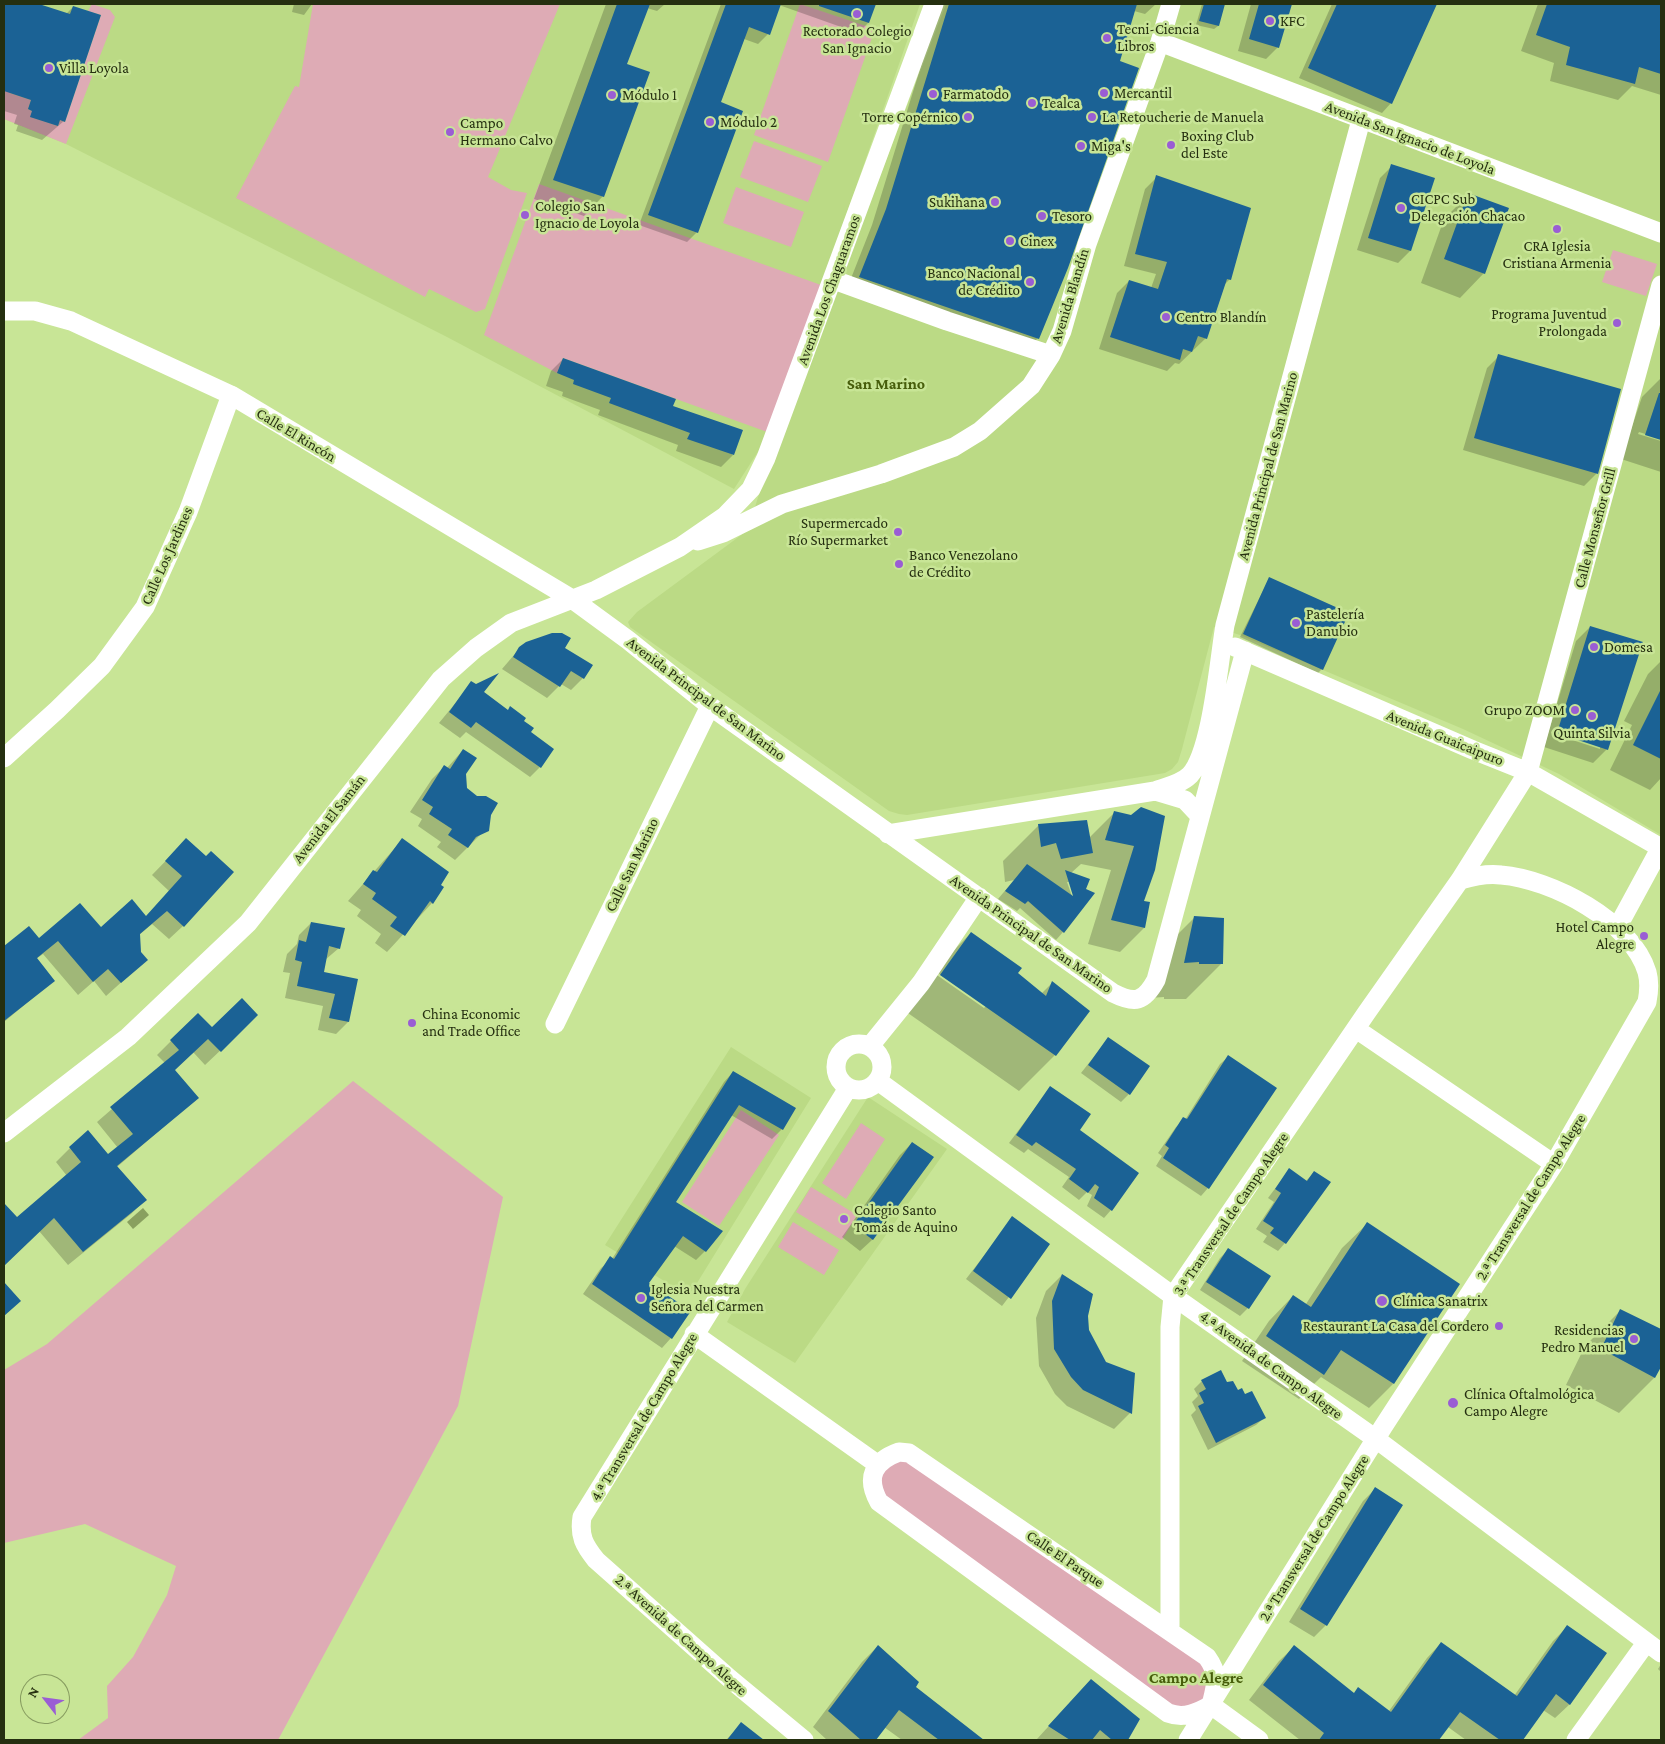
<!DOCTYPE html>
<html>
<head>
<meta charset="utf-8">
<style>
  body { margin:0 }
  #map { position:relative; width:1665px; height:1744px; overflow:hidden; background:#c8e596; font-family:"Crimson Pro",serif }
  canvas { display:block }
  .frame { position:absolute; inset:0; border:5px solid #252f10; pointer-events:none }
  .north { position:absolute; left:20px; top:1674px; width:50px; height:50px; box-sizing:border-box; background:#c8e596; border:1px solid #879c60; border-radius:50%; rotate:300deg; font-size:14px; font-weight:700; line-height:20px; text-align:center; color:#252f10 }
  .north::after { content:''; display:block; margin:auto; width:18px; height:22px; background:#9a5dd4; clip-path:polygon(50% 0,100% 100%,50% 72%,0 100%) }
</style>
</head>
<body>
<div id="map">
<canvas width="1665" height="1744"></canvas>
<div class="frame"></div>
<div class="north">N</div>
</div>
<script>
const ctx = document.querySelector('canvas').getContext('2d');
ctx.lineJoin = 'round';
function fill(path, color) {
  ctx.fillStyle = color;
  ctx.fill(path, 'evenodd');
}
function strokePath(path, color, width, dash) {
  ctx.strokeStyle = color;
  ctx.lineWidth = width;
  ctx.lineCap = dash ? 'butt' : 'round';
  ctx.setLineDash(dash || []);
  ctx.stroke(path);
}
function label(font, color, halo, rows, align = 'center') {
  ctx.font = font + ' "Crimson Pro",serif';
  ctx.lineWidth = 5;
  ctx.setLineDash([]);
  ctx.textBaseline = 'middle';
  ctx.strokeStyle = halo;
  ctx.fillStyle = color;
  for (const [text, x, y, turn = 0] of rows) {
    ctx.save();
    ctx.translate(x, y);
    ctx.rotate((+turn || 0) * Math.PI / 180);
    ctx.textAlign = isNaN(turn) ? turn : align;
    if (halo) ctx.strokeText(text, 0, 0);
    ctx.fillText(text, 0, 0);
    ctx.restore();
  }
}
fill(new Path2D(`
  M4,4H920L770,433L734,489L447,337L66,144L4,119Z
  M946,4H1661V835L1559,774L1463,729L1240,635L1214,627L1182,749L1178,762L1172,769L1165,773L907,815L899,814L889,811L630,627L628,622L637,612L748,530L763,481Z
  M731,1047L811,1098L689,1296L605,1245Z
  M868,1097L947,1149L795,1363L727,1322L745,1289Z`), '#bbda85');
fill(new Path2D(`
  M92,4L110,10L115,17L66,144L4,119V59L30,8L38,10L10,93L31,100L28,109L32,111L31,117L58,126L60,120L65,122L101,15L88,11Z
  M313,4H560L488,177L511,190L527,193L485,309L476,312L429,289L425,297L236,198L295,86L299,87Z
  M800,4L875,29L828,162L754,135Z
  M754,141L822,166L808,202L740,177Z
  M539,184L821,285L770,433L563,358L557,373L484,335Z
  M736,187L804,212L791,247L723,223Z
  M1613,250L1657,264L1646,296L1602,282Z
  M353,1081L503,1197L458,1406L278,1740H78L108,1718L107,1686L133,1657L167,1595L176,1566L85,1524L4,1543V1370L47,1344Z
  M741,1110L779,1135L719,1226L682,1202Z
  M861,1123L885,1139L846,1199L822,1183Z
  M811,1187L857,1215L842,1240L796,1212Z
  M793,1222L839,1250L824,1275L778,1247Z
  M899,1452L1207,1657L1211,1705L1178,1717L879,1502L877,1464Z`), '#deabb5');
fill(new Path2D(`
  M143,1208L149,1215L133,1229L127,1222Z`), '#89a05f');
fill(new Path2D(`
  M4,4H33L66,14L73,7L64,121L42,140L16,131L18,125L14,124L17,115L4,111Z
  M294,4H312L304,15L292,12Z
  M606,4H665L657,11L647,8L625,65L603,196L584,216L534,199Z
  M721,4H875L868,23L858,33L779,5L768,34L758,44L744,39L719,103L697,232L687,242L639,225Z
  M940,4H1156L1145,14L1134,11L1038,338L1023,353L846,291L872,225Z
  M1202,4H1224L1218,26L1214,29L1196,25Z
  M1251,4H1290L1278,47L1266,59L1238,51Z
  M1332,4H1436L1391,103L1382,113L1299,78Z
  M1538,4H1661V95L1632,86L1618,100L1550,81L1554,63L1521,51Z
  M1392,166L1410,251L1398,263L1357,250L1380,178Z
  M1157,177L1230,279L1223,286L1206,338L1179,364L1175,363L1167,371L1099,349L1117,293L1129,281L1151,288L1156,274L1124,266L1145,189Z
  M1469,194L1484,273L1460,298L1421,283L1444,219Z
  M1499,356L1619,390L1596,474L1584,486L1463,450L1487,368Z
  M563,359L672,406L733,455L721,467L676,451L678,445L598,415L600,410L562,396L563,392L546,386L551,371Z
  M1661,378V439L1639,432L1638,434L1661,441V472L1621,459L1642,397Z
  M1269,579L1322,669L1318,673L1240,637Z
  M1590,627L1607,749L1593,763L1544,747L1576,641ZM1552,730L1600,746V749L1551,733Z
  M520,648H563L583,678L571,690L561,684L547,698L502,669Z
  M1661,661V778L1650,790L1610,770L1632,725L1624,721L1648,674Z
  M472,683L522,721L529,733L540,767L530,777L466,732L460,738L439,723Z
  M463,750L466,789L476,797L490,814L489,826L455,860L437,847L441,842L418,826L422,819L410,812L432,779L444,767L447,768Z
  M1115,812L1132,816L1144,928L1120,952L1088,944L1111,870L1081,864L1071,873L1089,880L1063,932L1056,940L1020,908L1017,911L998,899L1014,880L1005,882L1003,861L1039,825L1089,838ZM1067,882H1070L1076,902H1074Z
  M186,840L183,926L169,939L152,924L139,935L140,952L146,960L106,996L94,981L78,995L43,954L36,959L53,981L4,1022V947L29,928L39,940L101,929L146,917L169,891L152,875Z
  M402,840L439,885L432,903L387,952L375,943L381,934L357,916L361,910L348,901Z
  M1195,917L1222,963L1186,999H1164V997L1149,998L1159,953Z
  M311,923L339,948L325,960L322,973L357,980L348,1022L336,1034L318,1030L323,1006L285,998L290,973L283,972L287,954L297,944L299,935Z
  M971,933L1041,994L1052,983L1088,1011L1055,1055L1019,1091L905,1011L935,969ZM935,971L986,1006L984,1008L934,973Z
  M212,1029L242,1030L205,1065L193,1052L174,1070L197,1098L117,1167L145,1200L131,1214L68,1265L39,1231L4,1265V1211L7,1209L16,1219L67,1176L56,1162L70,1148L108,1156L118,1148L97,1122L165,1063L157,1055L171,1041Z
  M1108,1039L1129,1094L1121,1102L1081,1073Z
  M1228,1057L1208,1188L1201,1196L1156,1166L1162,1156L1158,1153L1176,1127L1185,1120L1220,1064Z
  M733,1072L782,1129L772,1139L731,1115L674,1202L705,1251L696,1260L674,1246L647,1283L671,1338L662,1348L583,1294L601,1268L612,1259L724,1082Z
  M1050,1088L1078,1130L1111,1210L1104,1218L1087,1206L1092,1195L1087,1192L1079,1200L1062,1187L1069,1177L1028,1149L1024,1153L1009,1143Z
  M912,1143L933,1157L872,1240L860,1251L842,1237L900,1155Z
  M1289,1170L1306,1181L1314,1172L1285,1243L1278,1251L1263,1242L1267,1236L1256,1229L1274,1202L1268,1198Z
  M1013,1218L1049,1245L1002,1306L966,1279Z
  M1367,1224L1393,1384L1369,1408L1321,1377L1299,1399L1242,1361L1269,1321L1293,1296L1306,1304L1342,1248Z
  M1228,1250L1269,1276L1248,1308L1240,1316L1200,1290L1220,1258Z
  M1062,1275L1087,1316L1088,1330L1130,1413L1114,1429L1067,1406L1055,1394L1039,1366L1036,1318L1046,1291Z
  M1621,1310L1661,1331V1364L1654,1378L1619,1413L1566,1385L1585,1346Z
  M1202,1381L1226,1384L1245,1396L1264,1418L1256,1425L1208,1450L1191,1415L1196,1410L1192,1402L1198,1396L1194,1389Z
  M1375,1489L1326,1625L1314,1637L1289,1622L1363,1501Z
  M1567,1627L1570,1704L1555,1718L1543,1710L1522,1740H1466L1448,1727L1438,1740H1300L1249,1700L1279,1661L1294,1647L1354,1694L1389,1711L1427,1658L1441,1643L1514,1696L1553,1641Z
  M878,1646L914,1687L982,1740H902L884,1727L874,1740H827L813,1727L862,1662Z
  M1661,1664V1672L1658,1669Z
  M1079,1693L1139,1720L1126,1740L1037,1739Z
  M741,1724L762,1740H726Z`), '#0003');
fill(new Path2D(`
  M4,4H39L70,14L73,6L101,15L65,122L60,120L58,126L30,117L32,111L28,109L31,100L4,91Z
  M617,4H650L627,64L650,72L604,197L553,180Z
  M726,4H781L770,35L749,27L721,102L743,111L698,233L648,215Z
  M819,4H876L869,23L819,6Z
  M949,4H1137L1120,61L1139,68L1068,268L1039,339L859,277L886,209Z
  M1204,4H1225L1219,26L1199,21Z
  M1259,4H1292L1279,48L1249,39Z
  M1337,4H1437L1392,104L1308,68Z
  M1547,4H1661V74L1639,67L1635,84L1566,65L1570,47L1536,35Z
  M1391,164L1435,178L1411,251L1368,238Z
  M1156,175L1251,208L1231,280L1227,279L1207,339L1198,336L1192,352L1183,349L1180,360L1110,337L1129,280L1158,289L1167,262L1135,254Z
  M1468,193L1509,208L1485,274L1444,259Z
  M1498,354L1621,389L1598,474L1474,438Z
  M563,358L676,399L673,406L743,430L734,455L687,439L690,433L609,403L611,398L573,384L574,380L557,373Z
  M1659,393H1661V440L1645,435Z
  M1269,577L1349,613L1323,670L1243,634Z
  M1590,626L1643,642L1608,750L1557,733Z
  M552,633H562L571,638L565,648L593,665L584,679L571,671L560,687L513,657L519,647L526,642Z
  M499,673L484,692L508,710L510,706L526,718L524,721L534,728L531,732L554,749L541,768L476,722L471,728L449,712L471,681L476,684Z
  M1661,689V759L1633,745Z
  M463,749L477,758L466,774L467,788L477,796H486L498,803L491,815L489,831L476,837L468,848L448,835L452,829L429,814L433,807L422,800L444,765L450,769Z
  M1141,807L1165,816L1155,870L1144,901L1150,902L1145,928L1111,920L1134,846L1105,840L1114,811L1131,815Z
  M1087,820L1093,853L1061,859L1056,843L1041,847L1038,824Z
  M186,838L206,856L211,851L234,872L184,927L167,911L140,934L141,952L148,960L121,983L108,969L93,982L58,941L37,958L55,981L4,1021V946L29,926L39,938L80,903L101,927L132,899L146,916L182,876L165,861Z
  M402,838L449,872L441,885L444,887L433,904L430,901L405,936L390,926L397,917L372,899L376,893L363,884L373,870L377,872Z
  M1027,864L1073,896L1065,870L1090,879L1086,889L1095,893L1064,933L1028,901L1025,904L1005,891Z
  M1194,916L1224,918L1223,964H1199V962L1184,963Z
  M311,922L345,928L340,949L329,946L324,972L358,979L349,1022L329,1018L335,994L297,986L302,962L295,960L299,940L306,942Z
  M971,932L1022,968L1018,973L1046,996L1052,981L1090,1011L1056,1056L940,975Z
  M242,998L258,1015L221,1052L208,1039L175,1070L199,1098L117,1166L147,1200L83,1252L54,1218L4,1266V1203L17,1217L81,1162L69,1147L88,1130L108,1154L133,1134L110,1107L179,1050L170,1040L198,1013L212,1027Z
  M1108,1037L1150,1066L1130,1095L1088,1065Z
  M1228,1055L1277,1088L1209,1189L1163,1158L1169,1148L1165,1145L1183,1117L1187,1119Z
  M733,1071L796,1108L783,1130L739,1105L676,1202L723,1231L706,1252L683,1236L649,1283L691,1311L672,1339L592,1284L610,1256L614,1259Z
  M1050,1086L1091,1114L1080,1130L1139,1173L1112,1211L1094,1198L1099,1187L1095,1184L1088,1193L1069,1179L1076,1169L1036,1142L1032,1146L1016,1135Z
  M912,1142L934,1157L873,1240L853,1225Z
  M1289,1168L1307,1181L1314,1171L1331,1182L1286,1244L1270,1233L1274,1228L1263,1221L1281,1193L1275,1189Z
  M1012,1216L1050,1244L1011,1299L973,1271Z
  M1367,1222L1460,1284L1394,1384L1341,1350L1324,1375L1266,1336L1293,1295L1311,1307Z
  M1228,1248L1271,1276L1249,1309L1206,1282Z
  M1062,1274L1093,1294L1088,1316L1089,1330L1106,1362L1135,1373L1132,1414L1083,1390L1071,1377L1054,1349L1052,1301Z
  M4,1282L21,1301L4,1316Z
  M1620,1309L1661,1329V1367L1655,1378L1601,1349Z
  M1221,1370L1227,1382L1233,1381L1238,1390L1242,1388L1245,1394L1252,1391L1266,1418L1216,1443L1198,1406L1204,1403L1199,1393L1206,1389L1201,1380Z
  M1375,1487L1403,1505L1327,1626L1300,1609Z
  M1567,1625L1607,1653L1570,1705L1556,1694L1523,1740H1500L1460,1712L1439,1740H1319L1324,1733L1263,1685L1294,1645L1354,1693L1358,1687L1391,1712L1441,1642L1517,1696Z
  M878,1645L919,1682L916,1687L984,1740H939L899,1710L876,1740H861L828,1711Z
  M1091,1679L1140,1719L1128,1740H1112L1100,1730L1092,1740H1070L1048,1726Z
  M741,1722L764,1740H727Z`), '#1b6295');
strokePath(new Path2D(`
  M1160,42L1661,233
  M834,280L947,321L1051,355
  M4,311H35L71,321L231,395L572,599L628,640L710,706L1113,993C1135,1004 1144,1002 1156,980L1245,651
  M698,541L723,533L782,504L881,474L954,447L980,431L1031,386L1051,355L1062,331L1087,244L1160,42L1171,4
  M1235,647L1473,750L1528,772L1661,848
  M4,758L57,710L102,666L145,607L188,512L231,395
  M1155,791C1166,787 1181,784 1190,775C1212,751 1219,659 1225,625L1361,120
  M888,834L1155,791L1185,800L1200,816
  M1617,928L1661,847
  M555,1024L710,706
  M1356,1029L1554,1164
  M836 1067a23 23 0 1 1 46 0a23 23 0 1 1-46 0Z
  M870,1046L921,983L979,897
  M878,1081L1173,1296L1376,1439L1661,1653
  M4,1133L128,1037L248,923L441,679L476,648L511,623L596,590L680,547L725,516L751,489L766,458L934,4
  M694,1334L877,1464
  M899,1452L909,1453L1207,1657C1220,1675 1216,1685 1211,1705C1197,1713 1184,1719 1168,1713L879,1502C865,1477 874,1461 899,1452Z
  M1170,1631V1327L1173,1296L1367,1012L1460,880L1528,772L1661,285
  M1211,1705L1259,1740
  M804,1740L729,1678L596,1560C584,1545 579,1536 582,1517L848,1088
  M1188,1740L1383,1427L1554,1164L1647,1002C1649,992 1650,983 1647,972C1632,921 1551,879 1501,875C1487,873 1474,876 1460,880
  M1576,1740L1646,1643`), '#fff', 19);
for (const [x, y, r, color] of [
  [857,14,5,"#9a5dd4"],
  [1270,21,5,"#9a5dd4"],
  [1107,38,5,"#9a5dd4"],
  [49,68,5,"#9a5dd4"],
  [1104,93,5,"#9a5dd4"],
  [933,94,5,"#9a5dd4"],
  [612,95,5,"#9a5dd4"],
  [1032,103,5,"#9a5dd4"],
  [968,117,5,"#9a5dd4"],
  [1092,117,5,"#9a5dd4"],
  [710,122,5,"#9a5dd4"],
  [450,132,5,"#9a5dd4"],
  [1171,145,5,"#9a5dd4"],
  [1081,146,5,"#9a5dd4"],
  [995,202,5,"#9a5dd4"],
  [1401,208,5,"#9a5dd4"],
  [525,215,5,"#9a5dd4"],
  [1042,216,5,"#9a5dd4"],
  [1557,229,5,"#9a5dd4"],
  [1010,241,5,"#9a5dd4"],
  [1030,282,5,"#9a5dd4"],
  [1166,317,5,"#9a5dd4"],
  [1617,323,5,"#9a5dd4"],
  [898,532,5,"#9a5dd4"],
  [899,564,5,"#9a5dd4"],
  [1296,623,5,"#9a5dd4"],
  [1594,647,5,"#9a5dd4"],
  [1575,710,5,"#9a5dd4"],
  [1592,716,5,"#9a5dd4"],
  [1644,936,5,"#9a5dd4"],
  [412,1023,5,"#9a5dd4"],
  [844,1219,5,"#9a5dd4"],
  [641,1298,5,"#9a5dd4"],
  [1382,1301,6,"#9a5dd4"],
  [1499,1326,5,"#9a5dd4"],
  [1634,1339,5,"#9a5dd4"],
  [1453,1403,6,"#9a5dd4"]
]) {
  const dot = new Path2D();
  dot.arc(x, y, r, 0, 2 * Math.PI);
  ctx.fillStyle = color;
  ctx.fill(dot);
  strokePath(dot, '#c8e596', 2);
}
label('15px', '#252f10', '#c8e596', [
  ["KFC",1280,21],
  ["Tecni-Ciencia",1117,29],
  ["Libros",1117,46],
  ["Rectorado Colegio",857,31,"center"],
  ["San Ignacio",857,48,"center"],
  ["Villa Loyola",59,68],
  ["Mercantil",1114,93],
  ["Farmatodo",943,94],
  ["Módulo 1",622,95],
  ["Tealca",1042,103],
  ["Torre Copérnico",958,117,"right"],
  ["La Retoucherie de Manuela",1102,117],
  ["Módulo 2",720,122],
  ["Campo",460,123],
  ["Hermano Calvo",460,140],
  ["Boxing Club",1181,136],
  ["del Este",1181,153],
  ["Miga's",1091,146],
  ["CICPC Sub",1411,199],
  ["Delegación Chacao",1411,216],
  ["Sukihana",985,202,"right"],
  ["Colegio San",535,206],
  ["Ignacio de Loyola",535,223],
  ["Tesoro",1052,216],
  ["Cinex",1020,241],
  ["CRA Iglesia",1557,246,"center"],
  ["Cristiana Armenia",1557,263,"center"],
  ["Banco Nacional",1020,273,"right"],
  ["de Crédito",1020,290,"right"],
  ["Programa Juventud",1607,314,"right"],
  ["Prolongada",1607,331,"right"],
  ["Centro Blandín",1176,317],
  ["Supermercado",888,523,"right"],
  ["Río Supermarket",888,540,"right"],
  ["Banco Venezolano",909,555],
  ["de Crédito",909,572],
  ["Pastelería",1306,614],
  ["Danubio",1306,631],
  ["Domesa",1604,647],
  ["Grupo ZOOM",1565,710,"right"],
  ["Quinta Silvia",1592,733,"center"],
  ["Hotel Campo",1634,927,"right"],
  ["Alegre",1634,944,"right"],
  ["China Economic",422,1014],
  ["and Trade Office",422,1031],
  ["Colegio Santo",854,1210],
  ["Tomás de Aquino",854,1227],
  ["Iglesia Nuestra",651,1289],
  ["Señora del Carmen",651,1306],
  ["Clínica Sanatrix",1393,1301],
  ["Restaurant La Casa del Cordero",1489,1326,"right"],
  ["Residencias",1624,1330,"right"],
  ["Pedro Manuel",1624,1347,"right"],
  ["Clínica Oftalmológica",1464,1394],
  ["Campo Alegre",1464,1411]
], 'left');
label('15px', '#252f10', '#c8e596', [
  ["Avenida San Ignacio de Loyola",1410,138,21],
  ["Avenida Los Chaguaramos",829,290,-70],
  ["Avenida Blandín",1070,296,-73],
  ["Calle El Rincón",296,435,31],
  ["Avenida Principal de San Marino",1268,466,-75],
  ["Calle Monseñor Grill",1595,528,-75],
  ["Calle Los Jardines",167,556,-66],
  ["Avenida Principal de San Marino",706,699,37],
  ["Avenida Guaicaipuro",1445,738,22],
  ["Avenida El Samán",329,819,-52],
  ["Calle San Marino",632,865,-64],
  ["Avenida Principal de San Marino",1031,934,35],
  ["2.ª Transversal de Campo Alegre",1531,1197,-58],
  ["3.ª Transversal de Campo Alegre",1231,1214,-56],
  ["4.ª Avenida de Campo Alegre",1271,1365,36],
  ["4.ª Transversal de Campo Alegre",644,1417,-59],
  ["2.ª Transversal de Campo Alegre",1314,1538,-58],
  ["Calle El Parque",1065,1559,34],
  ["2.ª Avenida de Campo Alegre",681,1635,42]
]);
label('bold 16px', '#475e0b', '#c8e596', [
  ["San Marino",886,384],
  ["Campo Alegre",1196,1678]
]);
</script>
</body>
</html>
